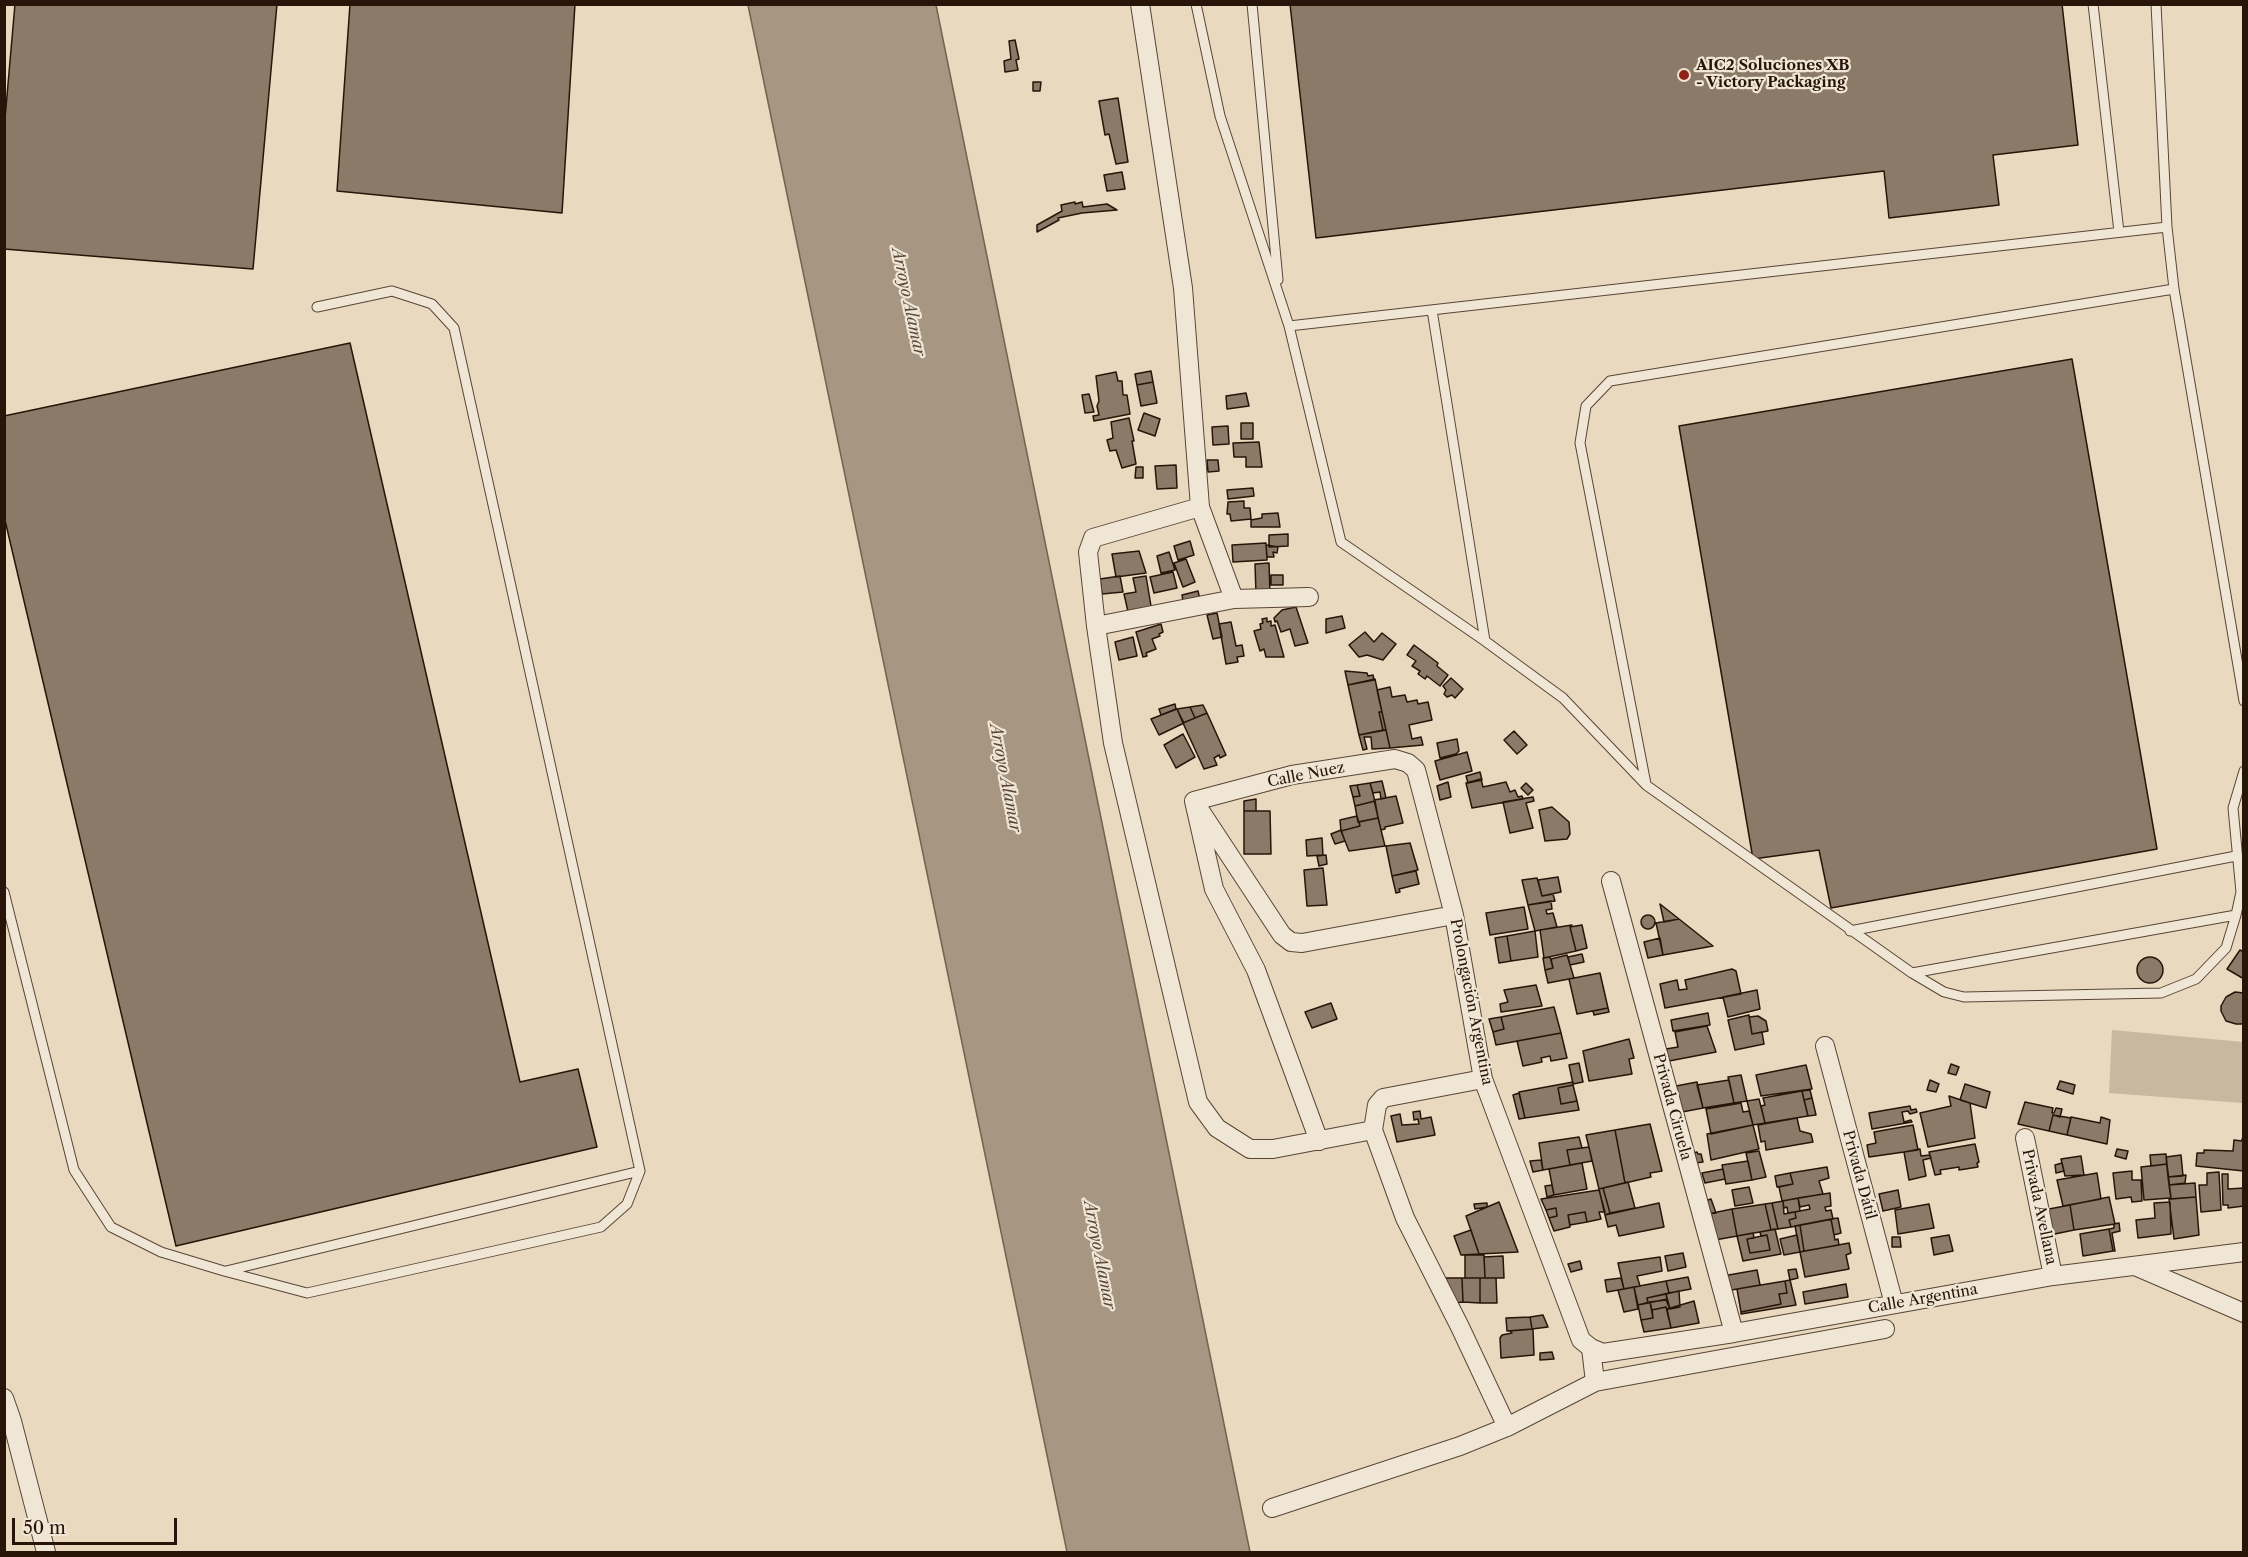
<!DOCTYPE html>
<html>
<head>
<meta charset="utf-8">
<style>
  body { margin:0 }
  #map { position:relative; width:2248px; height:1557px; overflow:hidden; background:#e8d9bf; font-family:"Libre Caslon Text",serif }
  canvas { display:block }
  .frame { position:absolute; inset:0; border:6px solid #291409; pointer-events:none }
  .scale { position:absolute; left:12px; top:1518px; width:165px; height:27px; box-sizing:border-box; border:3px solid #291409; border-top:0; padding-left:8px; font-size:18px; line-height:21px; white-space:nowrap; color:#291409; -webkit-text-stroke:4px #f0e6d5; paint-order:stroke }
</style>
</head>
<body>
<div id="map">
<canvas width="2248" height="1557"></canvas>
<div class="frame"></div>
<div class="scale">50 m</div>
</div>
<script>
const ctx = document.querySelector('canvas').getContext('2d');
ctx.lineJoin = 'round';
function fill(path, color) {
  ctx.fillStyle = color;
  ctx.fill(path, 'evenodd');
}
function strokePath(path, color, width, dash) {
  ctx.strokeStyle = color;
  ctx.lineWidth = width;
  ctx.lineCap = dash ? 'butt' : 'round';
  ctx.setLineDash(dash || []);
  ctx.stroke(path);
}
function label(font, color, halo, rows, align = 'center') {
  ctx.font = font + ' "Libre Caslon Text",serif';
  ctx.lineWidth = 4.5;
  ctx.setLineDash([]);
  ctx.textBaseline = 'middle';
  ctx.strokeStyle = halo;
  ctx.fillStyle = color;
  for (const [text, x, y, turn = 0] of rows) {
    ctx.save();
    ctx.translate(x, y);
    ctx.rotate((+turn || 0) * Math.PI / 180);
    ctx.textAlign = isNaN(turn) ? turn : align;
    if (halo) ctx.strokeText(text, 0, 0);
    ctx.fillText(text, 0, 0);
    ctx.restore();
  }
}
fill(new Path2D(`
  M2112,1030L2243,1042V1103L2109,1093Z`), '#c8b8a0');
const water = new Path2D(`
  M748,5H936L1250,1552H1067Z`);
fill(water, '#a79681');
strokePath(water, '#756251', 1.5);
const building = new Path2D(`
  M15,4H277L253,269L4,249V130Z
  M350,4H575L562,213L337,191Z
  M1290,4H2062L2078,145L1993,155L1999,205L1889,218L1884,171L1316,238Z
  M1015,40L1019,59L1016,60L1018,70L1005,72L1004,61L1011,59L1009,41Z
  M1033,82H1041L1040,91H1033Z
  M1118,98L1128,162L1116,164L1109,134L1105,135L1099,101Z
  M1122,172L1125,189L1107,191L1104,175Z
  M1075,202V204L1082,202L1083,207L1107,204L1117,210L1082,213L1058,218L1059,220L1037,232V225L1062,211L1061,205Z
  M350,343L520,1082L578,1069L597,1147L176,1246L4,516V416Z
  M2072,359L2157,849L1831,908L1819,850L1753,859L1679,426Z
  M1151,371L1153,382L1137,385L1135,374Z
  M1116,372L1118,381H1122L1123,395H1127L1130,414L1094,421L1093,416L1099,415L1097,406L1099,401L1096,376Z
  M1153,382L1157,403L1141,406L1137,385Z
  M1246,393L1249,406L1227,409L1226,396Z
  M1089,394L1094,412L1085,413L1082,395Z
  M1144,413L1160,419L1155,436L1138,430Z
  M1129,418L1134,441H1132L1136,464L1122,468L1116,450L1110,451L1107,440L1113,438L1111,422Z
  M1241,423H1253V439H1241Z
  M1228,426L1229,444L1213,445L1212,427Z
  M1259,442L1262,467H1246V457H1234L1233,443Z
  M1207,460H1218L1219,471L1208,472Z
  M1176,465L1177,488L1157,489L1155,466Z
  M1136,467H1143V478H1135Z
  M1253,488L1254,496L1228,499L1227,490Z
  M1244,501V508H1250L1251,519L1231,521L1230,514H1227L1228,502Z
  M1278,513L1280,527H1251V520L1262,518V514Z
  M1288,534V546L1269,547V535Z
  M1190,541L1194,555L1178,560L1174,546Z
  M1266,543L1267,560L1233,562L1232,545Z
  M1266,545L1278,547L1277,553L1273,552L1274,557H1267Z
  M1139,551L1146,573L1116,577L1112,554Z
  M1169,552L1175,570L1161,573L1157,556Z
  M1186,559L1195,582L1183,587L1174,563Z
  M1269,563L1270,594H1256L1255,564Z
  M1173,572L1177,588L1154,593L1150,577Z
  M1271,575H1283V585H1271Z
  M1120,576L1123,592L1102,594L1100,579Z
  M1146,576L1152,612L1129,616L1124,594L1136,592L1133,578Z
  M1198,591L1200,600L1183,601L1182,595Z
  M1296,607L1308,643L1295,646L1290,629L1281,632L1277,621L1275,622L1274,618L1282,610Z
  M1217,613L1222,637L1213,639L1207,615Z
  M1342,616L1345,628L1326,633V619Z
  M1267,618V622L1271,621V626L1275,625L1284,657H1266L1264,649L1260,651L1254,631L1261,629L1260,624L1263,623L1262,619Z
  M1231,622L1236,646L1242,645L1244,656L1237,657L1238,662L1226,664L1219,624Z
  M1161,624L1163,632L1159,634L1160,636L1152,639L1156,649L1146,653L1147,656L1143,657L1136,632Z
  M1365,632L1374,642L1382,633L1396,644L1383,660L1367,655L1359,657L1349,645Z
  M1133,637L1137,656L1119,660L1115,642Z
  M1414,645L1438,663L1437,666L1448,675L1440,686L1427,676L1425,679L1418,674L1420,671L1412,666L1416,661L1407,655Z
  M1345,671L1367,673L1368,676L1373,675L1374,680L1348,685Z
  M1451,678L1463,689L1455,698L1452,695L1447,697L1444,694L1446,690L1443,686Z
  M1375,679L1382,712H1379L1383,730L1359,735L1348,685Z
  M1390,687L1392,697L1405,695L1407,702L1417,700L1418,704L1428,702L1432,720L1409,725L1412,739L1421,737L1423,745L1390,748L1377,690Z
  M1175,704L1176,709L1161,715L1159,709Z
  M1203,705L1207,713L1195,718L1190,707Z
  M1190,707L1195,718L1183,723L1177,709Z
  M1177,709L1184,723L1159,735L1151,719Z
  M1379,712H1382L1386,730H1383Z
  M1207,713L1226,755L1220,758L1219,755L1214,758L1217,765L1204,769L1183,723Z
  M1386,730L1390,748L1372,749L1371,737H1364L1367,749L1363,750L1359,735Z
  M1514,731L1527,745L1517,754L1504,740Z
  M1183,734L1195,757L1176,768L1164,745Z
  M1457,739L1459,751L1456,754L1440,758L1437,743Z
  M1467,752L1472,771L1440,780L1435,761Z
  M1480,772L1482,780L1468,783L1466,776Z
  M1481,779L1483,787L1506,782L1510,792L1515,790L1518,797L1522,796L1523,799L1472,808L1466,783Z
  M1382,781L1386,798L1381,799L1380,792L1373,793L1370,783Z
  M1448,782L1451,797L1440,800L1437,786Z
  M1370,783L1375,801L1355,806L1353,797L1360,796L1357,785Z
  M1526,783L1533,790L1528,795L1521,788Z
  M1357,785L1360,796L1353,797L1350,786Z
  M1396,796L1403,823L1385,827V829L1381,830L1374,800Z
  M1533,797L1534,801L1526,803L1533,828L1510,833L1503,802Z
  M1256,799V811H1244V801Z
  M1375,801L1378,818L1358,822L1355,806Z
  M1552,807L1569,822L1570,834L1567,839L1545,841L1539,810Z
  M1244,811H1270L1271,854H1244Z
  M1357,816L1360,826L1341,831L1340,820Z
  M1378,818L1385,846L1349,851L1341,831L1360,826L1359,822Z
  M1341,830L1345,841L1335,844L1331,834Z
  M1322,838L1323,855L1307,856L1306,840Z
  M1410,843L1418,870L1392,876L1386,846Z
  M1326,855L1327,864L1319,866L1317,856Z
  M1323,868L1327,905L1307,906L1304,870Z
  M1416,871L1419,884L1399,889L1400,892L1396,893L1392,876Z
  M1558,877L1561,892L1542,896L1538,880Z
  M1537,878L1542,896L1553,894L1555,901L1528,905L1522,880Z
  M1551,901L1552,909L1546,910L1547,914L1553,913L1557,927L1535,931L1528,905Z
  M1660,904L1679,919L1664,922Z
  M1524,907L1528,929L1490,935L1486,913Z
  M1641 922a7 7 0 1 1 14 0a7 7 0 1 1-14 0Z
  M1679,919L1713,946L1663,955L1656,923Z
  M1572,925L1570,927L1576,951L1544,958L1540,930Z
  M1582,925L1587,948L1576,951L1570,927Z
  M1535,931L1538,957L1511,961L1507,936Z
  M1507,936L1511,961L1499,963L1495,938Z
  M1660,938L1663,955L1648,958L1644,942Z
  M2240,950L2244,952V979L2227,969Z
  M1582,954L1584,962L1570,965L1568,957Z
  M1567,955L1574,978L1548,983L1545,970L1553,968L1551,959Z
  M1550,957L1553,968L1545,970L1543,958Z
  M2137 970a13 13 0 1 1 26 0a13 13 0 1 1-26 0Z
  M1732,969L1736,971L1741,994L1665,1008L1660,984L1677,980L1679,990L1687,989L1685,980Z
  M1600,973L1608,1008L1577,1014L1569,979Z
  M1536,985L1542,1006L1501,1012L1500,1004L1508,1002L1504,990Z
  M1757,990L1760,1009L1728,1017L1723,997Z
  M2235,992L2244,993V1023L2241,1024H2236L2226,1021L2221,1011V1006L2226,997Z
  M1331,1003L1337,1019L1312,1028L1305,1012Z
  M1554,1007L1561,1033L1496,1045L1493,1032L1504,1029L1501,1017Z
  M1608,1008L1609,1012L1594,1015L1593,1011Z
  M1708,1013L1710,1025L1673,1031L1671,1020Z
  M1749,1015L1752,1034L1762,1032L1764,1044L1735,1050L1728,1020Z
  M1758,1016L1766,1021L1768,1031L1752,1034L1749,1017Z
  M1501,1017L1504,1029L1493,1032L1489,1019Z
  M1707,1026L1716,1052L1669,1061L1666,1049L1678,1047L1675,1032Z
  M1561,1033L1567,1058L1551,1061L1550,1056L1541,1058L1542,1062L1523,1066L1517,1041Z
  M1629,1039L1634,1058L1629,1059L1632,1074L1589,1081L1583,1051Z
  M1579,1063L1583,1082L1573,1084L1569,1065Z
  M1951,1064L1959,1067L1956,1075L1948,1073Z
  M1806,1065L1812,1089L1761,1096L1756,1075Z
  M1741,1075L1747,1101L1734,1103L1728,1077Z
  M1729,1080L1734,1103L1703,1108L1697,1085Z
  M1930,1080L1939,1084L1936,1092L1927,1090Z
  M2060,1081L2075,1085L2073,1094L2057,1089Z
  M1573,1082V1085L1558,1088L1561,1104L1577,1101L1579,1110L1525,1118L1519,1092Z
  M1697,1082L1703,1108L1682,1112L1676,1086Z
  M1965,1084L1990,1092L1986,1108L1960,1100Z
  M1573,1085L1577,1101L1561,1104L1558,1088Z
  M1810,1090L1812,1098L1804,1100L1802,1091Z
  M1802,1091L1808,1116L1765,1123L1761,1106L1765,1105L1763,1098Z
  M1519,1093L1525,1118L1519,1119L1513,1095Z
  M1949,1096L1970,1103L1975,1138L1928,1147L1920,1113L1951,1106Z
  M1812,1098L1816,1115L1808,1116L1804,1100Z
  M1759,1099L1765,1123L1753,1125L1747,1101Z
  M2025,1102L2053,1108L2052,1113H2054L2056,1108L2062,1109L2060,1117L2053,1115L2049,1131L2018,1124Z
  M1741,1103L1743,1112L1749,1111L1753,1125L1711,1134L1706,1109Z
  M1910,1106L1911,1110L1916,1109L1917,1112L1910,1114L1908,1111L1902,1112L1904,1122L1911,1120L1912,1122L1872,1129L1869,1113Z
  M1420,1111L1421,1119L1431,1117L1435,1135L1397,1142L1391,1116L1400,1114L1402,1125L1419,1124L1418,1119L1414,1120L1413,1112Z
  M2053,1115L2071,1118L2067,1135L2049,1131Z
  M2071,1117L2100,1123L2101,1117L2110,1120L2107,1144L2067,1135Z
  M1797,1118L1800,1131L1811,1134L1813,1142L1766,1150L1765,1141L1761,1142L1758,1125Z
  M1650,1124L1662,1171L1650,1173L1651,1177L1625,1183L1615,1130Z
  M1753,1125L1759,1149L1711,1160L1707,1134Z
  M1913,1125L1918,1150L1869,1157L1867,1145L1876,1143L1874,1132Z
  M1615,1130L1625,1183L1599,1189L1586,1135Z
  M1579,1137L1582,1148L1567,1150L1570,1165L1543,1170L1539,1143Z
  M2242,1139H2244V1171L2196,1166L2197,1153H2204V1150L2233,1151L2234,1140L2242,1141Z
  M1975,1144L1979,1162L1977,1163L1978,1167L1959,1170V1167L1940,1170L1941,1174L1935,1175L1929,1152Z
  M1589,1147L1592,1161L1570,1165L1567,1150Z
  M1920,1149L1921,1156L1930,1155L1931,1158L1923,1160L1926,1176L1909,1180L1904,1152Z
  M2117,1149L2128,1151L2126,1159L2115,1156Z
  M1759,1151L1766,1177L1752,1180L1746,1153Z
  M1697,1152L1698,1154H1701L1703,1162L1695,1163L1693,1153Z
  M2166,1154L2167,1164L2151,1166L2150,1155Z
  M2181,1155L2183,1176L2168,1177L2166,1157Z
  M2081,1156L2084,1175L2065,1176L2061,1159Z
  M1541,1160L1543,1170L1533,1172L1530,1161Z
  M1748,1161L1752,1180L1726,1184L1722,1165Z
  M1582,1163L1587,1189L1554,1195L1549,1169Z
  M2062,1163L2064,1171L2056,1173L2055,1165Z
  M2167,1164L2171,1198L2144,1200L2141,1167Z
  M1827,1167L1829,1178L1819,1181L1823,1194L1782,1201L1779,1187L1793,1184L1790,1173Z
  M1723,1169L1725,1179L1705,1183L1702,1173Z
  M2132,1171V1180H2141L2142,1201L2132,1202L2131,1197L2116,1199L2113,1173Z
  M2219,1172L2221,1210L2201,1212L2199,1185H2207V1173Z
  M1790,1173L1793,1184L1777,1187L1775,1176Z
  M2097,1173L2101,1199L2063,1206L2057,1180Z
  M2222,1174H2228V1189L2244,1188V1206L2228,1208V1205H2223Z
  M2186,1175L2185,1183L2169,1185L2168,1177Z
  M1628,1182L1635,1208L1610,1213L1603,1188Z
  M2195,1183L2196,1197L2171,1199L2169,1185Z
  M1552,1185L1554,1195L1547,1197L1545,1186Z
  M1749,1187L1753,1203L1735,1206L1732,1190Z
  M1603,1188L1610,1213L1605,1215L1599,1189Z
  M1599,1190L1605,1212H1599L1601,1219L1587,1222L1585,1212L1568,1215L1570,1227L1554,1231L1549,1218L1557,1216L1556,1208L1546,1210L1541,1199Z
  M1898,1190L1901,1207L1883,1211L1879,1194Z
  M1830,1193L1831,1206L1825,1207L1826,1211L1831,1210L1833,1219L1791,1227L1789,1220L1796,1218L1795,1212L1810,1209L1809,1205L1800,1207L1798,1198Z
  M2109,1197L2115,1224L2074,1230L2070,1205Z
  M2196,1197L2199,1235L2174,1239L2169,1199Z
  M1798,1198L1800,1211L1788,1213L1787,1207L1784,1208L1783,1201Z
  M1711,1199L1716,1213L1708,1214L1705,1201Z
  M1783,1201L1784,1214L1795,1212L1796,1218L1789,1220L1791,1227L1778,1229L1772,1203Z
  M1499,1202L1518,1252L1479,1254L1466,1216Z
  M2170,1202L2171,1234L2138,1238L2136,1220L2155,1218L2154,1203Z
  M1487,1203V1207L1475,1209L1474,1204Z
  M1659,1203L1664,1227L1619,1236L1616,1225L1608,1227L1605,1215Z
  M1772,1203L1778,1229L1771,1230L1765,1204Z
  M1765,1204L1771,1230L1737,1236L1732,1209Z
  M1929,1204L1934,1228L1898,1234L1895,1210Z
  M2070,1205L2074,1230L2050,1235L2044,1210Z
  M1556,1208L1557,1216L1549,1218L1546,1210Z
  M1732,1209L1737,1236L1715,1240L1708,1214Z
  M1585,1212L1587,1222L1570,1225L1568,1215Z
  M1838,1218L1841,1233L1834,1235L1831,1219Z
  M1831,1219L1835,1240L1838,1239L1839,1245L1804,1251L1800,1225Z
  M2119,1223L2120,1231L2112,1233L2115,1251H2113L2109,1229L2114,1228V1224Z
  M1800,1225L1804,1251L1800,1252L1795,1226Z
  M1775,1229L1781,1254L1743,1261L1737,1236L1753,1233L1754,1238L1747,1239L1750,1253L1770,1250L1767,1235L1761,1236L1760,1232Z
  M2109,1229L2113,1251L2083,1256L2080,1234Z
  M1471,1230L1479,1254L1461,1255L1454,1236Z
  M1767,1235L1770,1250L1750,1253L1747,1239Z
  M1797,1235L1800,1252L1784,1255L1780,1239Z
  M1949,1235L1953,1251L1934,1255L1931,1238Z
  M1892,1237H1900L1901,1247H1892Z
  M1849,1243L1851,1253L1846,1255L1849,1269L1805,1277L1800,1252Z
  M1683,1253L1686,1267L1668,1271L1665,1256Z
  M1465,1255H1484L1485,1278H1465Z
  M1503,1256L1504,1278H1485L1484,1257Z
  M1660,1257L1662,1271L1637,1276L1640,1286L1624,1289L1618,1263Z
  M1580,1261L1582,1269L1571,1272L1568,1264Z
  M1796,1269L1798,1278L1790,1280L1788,1270Z
  M1757,1270L1760,1285L1726,1291L1723,1276Z
  M1688,1277L1691,1289L1669,1293L1666,1281Z
  M1445,1278H1462L1463,1302L1454,1303Z
  M1462,1278H1480V1303L1463,1302Z
  M1480,1278H1496L1497,1303H1480Z
  M1621,1278L1624,1289L1607,1292L1605,1280Z
  M1790,1280L1796,1305L1741,1314V1312L1781,1304L1779,1294L1787,1293L1785,1281Z
  M1666,1281L1669,1293L1647,1298L1648,1303L1638,1305L1634,1287Z
  M1785,1281L1787,1293L1779,1294L1781,1304L1741,1312L1737,1289Z
  M1846,1284L1848,1297L1805,1304L1803,1292Z
  M1634,1287L1638,1309L1624,1312L1618,1290Z
  M1679,1291L1680,1307L1670,1309L1666,1294Z
  M1666,1294L1667,1299L1648,1303L1647,1298Z
  M1666,1300L1670,1309H1667L1666,1307L1652,1310L1650,1302Z
  M1694,1301L1699,1323L1671,1328L1667,1309Z
  M1650,1302L1653,1318L1641,1320L1638,1305Z
  M1666,1307L1671,1328L1644,1332L1641,1320L1653,1318L1652,1310Z
  M1543,1315L1548,1327L1532,1329L1530,1317Z
  M1530,1317L1532,1329L1507,1331L1506,1318Z
  M1533,1329L1534,1355L1501,1358L1500,1338L1502,1335L1512,1333L1510,1331Z
  M1552,1352L1554,1359L1540,1360V1353Z`);
fill(building, '#8c7a68');
strokePath(building, '#291409', 1.5);
const lane = new Path2D(`
  M1196,4L1220,116L1289,326L2167,227
  M1252,4L1278,280
  M2093,4L2119,232
  M2156,4L2167,227L2174,289L2244,701
  M1432,310L1485,641
  M1289,326L1341,542L1485,641L1563,698L1646,785L1912,973L1944,992L1964,997L2161,993L2196,979L2226,948L2236,915L2241,892L2233,808L2244,771
  M1646,784L1580,443L1586,406L1610,381L2174,289
  M4,892L74,1170L111,1227L161,1252L224,1271L307,1293L601,1227L627,1204L640,1171L454,328L432,304L392,291L317,307
  M1850,931L2236,856
  M1912,973L2236,915
  M226,1271L640,1171`);
const street = new Path2D(`
  M1140,4L1183,288L1200,507L1234,599
  M1200,507L1093,538L1088,552L1096,626L1113,743L1198,1102L1217,1128L1250,1149H1273L1373,1130
  M1096,626L1234,599L1309,597
  M1194,801L1292,775L1395,759L1408,763L1416,770L1454,915L1483,1079L1581,1340L1591,1348L1603,1353L1734,1333L2053,1276L2244,1252
  M1194,801L1214,889L1256,970L1319,1141
  M1201,812L1282,935L1291,942L1302,943L1454,915
  M1611,881L1734,1333
  M1825,1046L1894,1304
  M1483,1079L1383,1098L1377,1105L1373,1130L1405,1218L1460,1327L1507,1427
  M2025,1138L2053,1276
  M2135,1266L2244,1313
  M1591,1348L1595,1382
  M4,1398L12,1421L46,1552
  M1272,1508L1460,1446L1507,1427L1595,1382L1885,1329`);
strokePath(lane, '#594536', 11);
strokePath(street, '#594536', 20);
strokePath(lane, '#f0e6d5', 9);
strokePath(street, '#f0e6d5', 18);
for (const [x, y, r, color] of [
  [1684,75,6,"#8f2418"]
]) {
  const dot = new Path2D();
  dot.arc(x, y, r, 0, 2 * Math.PI);
  ctx.fillStyle = color;
  ctx.fill(dot);
  strokePath(dot, '#f0e6d5', 2);
}
label('bold 15px', '#291409', '#f0e6d5', [
  ["AIC2 Soluciones XB",1696,66],
  ["- Victory Packaging",1696,83]
], 'left');
label('15px', '#291409', '#f0e6d5', [
  ["Calle Nuez",1306,775,-11],
  ["Prolongación Argentina",1471,1002,79],
  ["Privada Ciruela",1672,1107,75],
  ["Privada Dátil",1859,1175,75],
  ["Privada Avellana",2039,1207,78],
  ["Calle Argentina",1923,1299,-10]
]);
label('italic 16px', '#5b4839', '#f0e6d5', [
  ["Arroyo Alamar",908,302,78],
  ["Arroyo Alamar",1005,778,79],
  ["Arroyo Alamar",1099,1255,79]
]);
</script>
</body>
</html>
